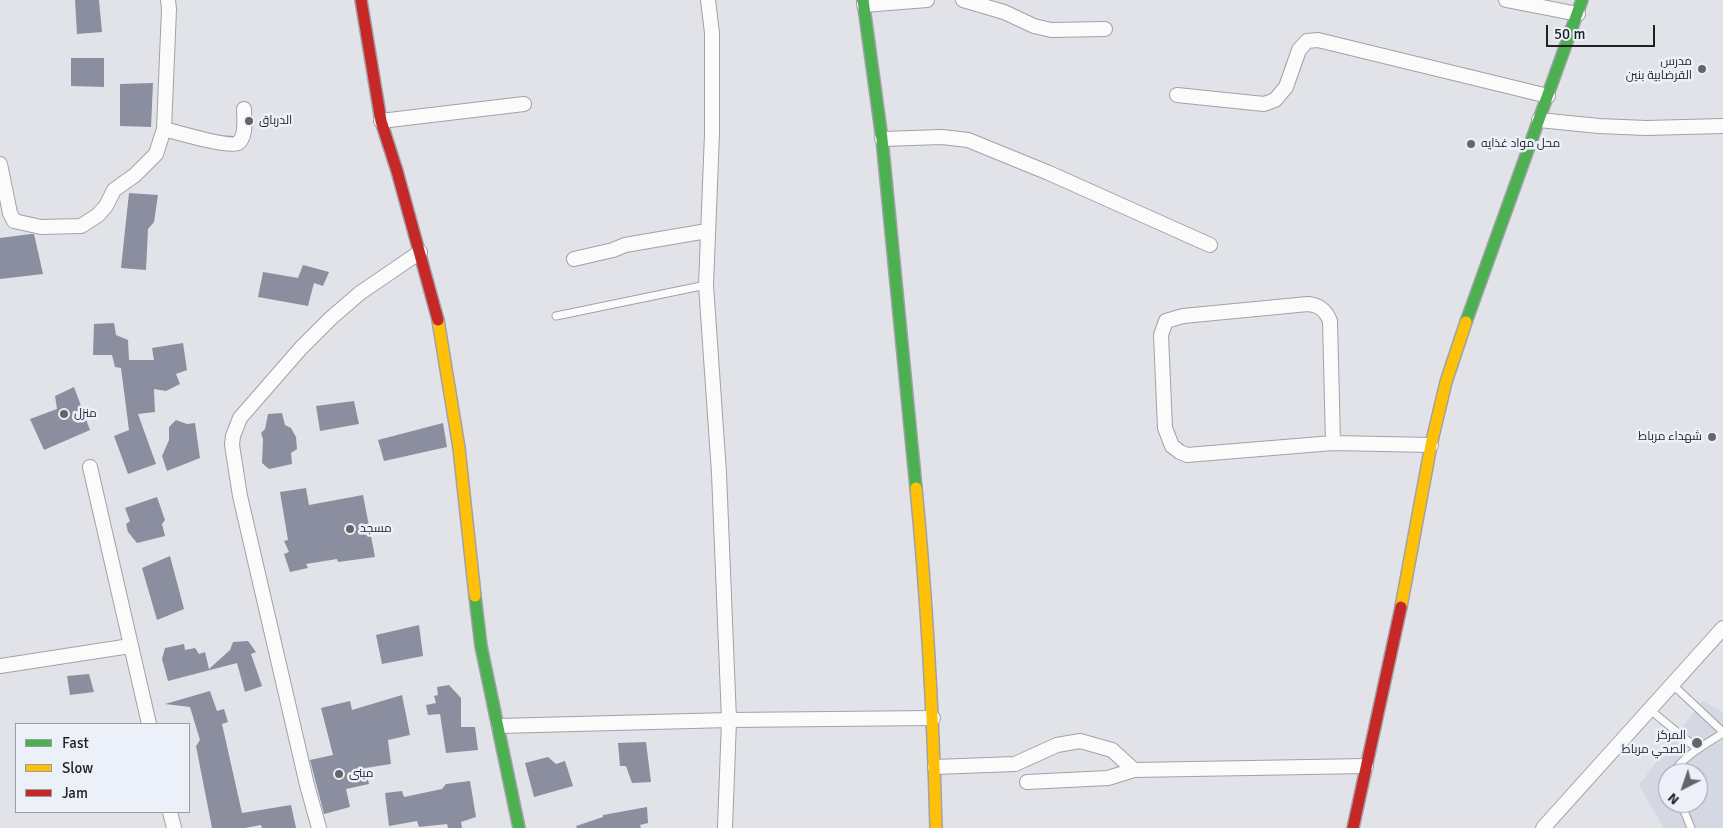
<!DOCTYPE html>
<html>
<head>
<meta charset="utf-8">
<style>
  body { margin:0 }
  #map { position:relative; width:1723px; height:828px; overflow:hidden; background:#e2e3e8; font-family:Signika,sans-serif }
  canvas { display:block }
  .legend { position:absolute; left:15px; top:723px; width:175px; height:90px; box-sizing:border-box; background:#ecf0f9; border:1px solid #9a9da4; margin:0; padding:6px 9px; list-style:none; font-size:15px; color:#1f2124 }
  .legend li { display:flex; align-items:center; gap:10px; height:25px }
  .legend b { width:25px; border:1px solid #9a9da4 }
  .north { position:absolute; left:1658px; top:763px; width:50px; height:50px; box-sizing:border-box; background:#ecf0f9; border:1px solid #9a9da4; border-radius:50%; rotate:221deg; font-size:14px; font-weight:700; line-height:20px; text-align:center; color:#1f2124 }
  .north::after { content:''; display:block; margin:auto; width:18px; height:22px; background:#636569; clip-path:polygon(50% 0,100% 100%,50% 72%,0 100%) }
  .scale { position:absolute; left:1546px; top:25px; width:109px; height:22px; box-sizing:border-box; border:2px solid #1f2124; border-top:0; padding-left:6px; font-size:15px; line-height:18px; white-space:nowrap; color:#1f2124; -webkit-text-stroke:4px #ecf0f9; paint-order:stroke }
</style>
</head>
<body>
<div id="map">
<canvas width="1723" height="828"></canvas>
<ul class="legend">
<li><b style="height:6px;background:#4caf50"></b>Fast</li>
<li><b style="height:6px;background:#ffc107"></b>Slow</li>
<li><b style="height:6px;background:#c62828"></b>Jam</li>
</ul>
<div class="north">N</div>
<div class="scale">50 m</div>
</div>
<script>
const ctx = document.querySelector('canvas').getContext('2d');
ctx.lineJoin = 'round';
function fill(path, color) {
  ctx.fillStyle = color;
  ctx.fill(path, 'evenodd');
}
function strokePath(path, color, width, dash) {
  ctx.strokeStyle = color;
  ctx.lineWidth = width;
  ctx.lineCap = dash ? 'butt' : 'round';
  ctx.setLineDash(dash || []);
  ctx.stroke(path);
}
function label(font, color, halo, rows, align = 'center') {
  ctx.font = font + ' Signika,Cairo,sans-serif';
  ctx.lineWidth = 5;
  ctx.setLineDash([]);
  ctx.textBaseline = 'middle';
  ctx.strokeStyle = halo;
  ctx.fillStyle = color;
  for (const [text, x, y, turn = 0] of rows) {
    ctx.save();
    ctx.translate(x, y);
    ctx.rotate((+turn || 0) * Math.PI / 180);
    ctx.textAlign = isNaN(turn) ? turn : align;
    if (halo) ctx.strokeText(text, 0, 0);
    ctx.fillText(text, 0, 0);
    ctx.restore();
  }
}
fill(new Path2D(`
  M1702,701L1723,712V828H1664L1639,785ZM1668,773H1698V803H1668Z`), '#d4d8e3');
fill(new Path2D(`
  M75,0H99L102,32L77,34Z
  M71,58H104V87L71,86Z
  M153,83L151,127L120,126V84Z
  M129,193L158,195L154,222L148,229L146,270L121,268Z
  M31,234H34L43,274L0,279V238Z
  M303,265L329,272L323,286L314,283L308,306L258,297L263,272L298,278Z
  M114,323L116,335L128,340L129,360H154L152,348L183,343L187,370L176,374L180,384L166,391L154,389L155,412L138,414L156,464L128,474L114,436L129,430L121,368L115,367L112,355H93L94,324Z
  M74,387L90,430L44,450L30,419L57,409L55,396Z
  M354,401L359,424L320,431L316,406Z
  M282,413L285,425L291,428L296,437L297,449L291,453L292,464L269,469L262,463L263,439L261,433L265,429L268,414Z
  M176,420L187,424L195,423L200,458L167,471L162,456L169,440V427Z
  M443,423L447,447L384,461L378,440Z
  M306,488L309,505L363,495L375,557L338,562L337,559L306,564L308,568L290,572L284,554L289,552L284,541L288,540L280,492Z
  M157,497L165,520L162,524L165,536L137,543L128,532L126,524L130,521L125,508Z
  M170,556L184,609L157,620L142,568Z
  M419,625L423,656L382,664L376,635Z
  M248,641L256,652L251,654L262,686L245,692L237,663L168,681L162,659L165,648L184,644L185,650L195,648L199,654L205,652L209,669L230,650L233,642Z
  M89,674L94,692L70,695L67,676Z
  M449,685L461,698V727H475L478,750L446,753L440,714L428,715L426,705L436,703L434,696L438,695L437,687Z
  M210,691L217,711L224,709L228,722L222,724L242,813L291,805L296,828H262L261,825L245,828H212L196,746L200,740L190,707L165,704Z
  M402,695L410,735L388,740L391,764L365,768L369,784L346,789L350,807L324,814L310,760L333,755L321,708L350,701L352,710Z
  M646,742L651,782L632,783L626,766H620L618,743Z
  M548,757L556,764L565,761L573,786L534,797L525,763Z
  M470,781L476,817L461,822L462,828H448L447,824L419,827L417,821L389,826L385,793L402,791L404,797L442,789L446,784Z
  M647,807L648,823L640,825L641,828H577L576,826L603,817V815Z`), '#8a8e9e');
const lane = new Path2D(`
  M556,316L706,285
  M1672,684L1723,732
  M1649,709L1694,746L1695,750
  M1674,773C1680,758 1709,742 1723,733
  M1681,803L1691,828`);
const street = new Path2D(`
  M708,0L712,33V134L706,285L719,473L729,720L725,828
  M963,0L1004,12L1034,26L1051,30L1105,29
  M1506,0L1578,14
  M864,5L927,0
  M1177,95L1264,104L1275,100L1286,87L1299,50L1307,41L1318,40L1548,96
  M1539,120L1599,126L1646,128L1723,126
  M381,121L524,104
  M164,129C175,132 230,148 238,143C247,136 244,119 244,109
  M882,139L942,137L968,140L1049,173L1210,245
  M0,164L10,213L14,221L41,227L81,226L98,215L106,206L114,190L135,175L156,154L164,129L169,9L168,0
  M574,259L613,250L625,245L707,231
  M1333,443L1330,321C1326,311 1320,305 1308,304L1183,316L1166,321L1161,335L1165,428L1172,446L1180,452L1187,455L1333,443L1431,445
  M90,467L149,724
  M0,666L130,646
  M499,726L729,720L933,718
  M935,767L1015,764L1057,745L1080,741L1112,750L1134,770L1366,766
  M1027,782L1108,778L1134,770
  M170,812L174,828
  M319,828L307,785L240,496L232,445L233,436L240,418L301,348L331,318L360,293L420,252
  M1543,828L1723,628`);
const fast = new Path2D(`
  M863,0L882,139L916,488
  M1466,322L1582,0
  M475,596L481,646L519,828`);
const slow = new Path2D(`
  M438,320L459,448L475,596
  M916,488C927,601 933,714 936,828
  M1401,607L1431,445L1446,382L1466,322`);
const jam = new Path2D(`
  M361,0L381,121L397,171L438,320
  M1353,828L1401,607`);
strokePath(lane, '#a1a2a6', 9);
strokePath(street, '#a1a2a6', 16);
strokePath(fast, '#a1a2a6', 14);
strokePath(slow, '#a1a2a6', 14);
strokePath(jam, '#a1a2a6', 14);
strokePath(lane, '#fbfbfc', 7);
strokePath(street, '#fbfbfc', 14);
strokePath(fast, '#4caf50', 11);
strokePath(slow, '#ffc107', 11);
strokePath(jam, '#c62828', 11);
for (const [x, y, r, color] of [
  [1702,69,5,"#636569"],
  [249,121,5,"#636569"],
  [1471,144,5,"#636569"],
  [64,414,5,"#636569"],
  [1712,437,5,"#636569"],
  [350,529,5,"#636569"],
  [1697,743,6,"#636569"],
  [339,774,5,"#636569"]
]) {
  const dot = new Path2D();
  dot.arc(x, y, r, 0, 2 * Math.PI);
  ctx.fillStyle = color;
  ctx.fill(dot);
  strokePath(dot, '#ecf0f9', 2);
}
label('12px', '#1f2124', '#ecf0f9', [
  ["مدرس",1692,62,"right"],
  ["القرضابية بنين",1692,76,"right"],
  ["الدرباق",259,121],
  ["محل مواد غذايه",1481,144],
  ["منزل",74,414],
  ["شهداء مرباط",1702,437,"right"],
  ["مسجد",360,529],
  ["المركز",1686,736,"right"],
  ["الصحي مرباط",1686,750,"right"],
  ["مبنى",349,774]
], 'left');
</script>
</body>
</html>
